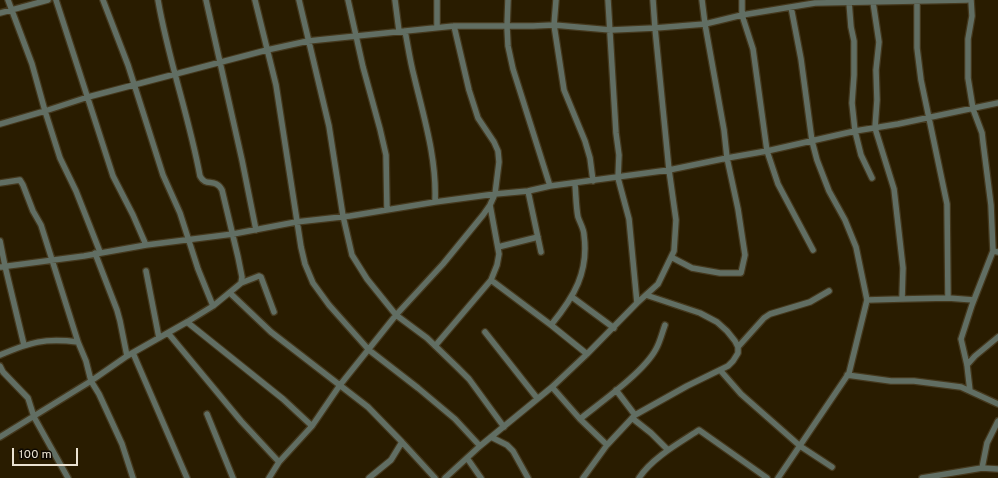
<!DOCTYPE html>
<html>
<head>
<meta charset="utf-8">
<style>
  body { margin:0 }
  #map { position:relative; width:998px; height:478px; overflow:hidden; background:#291c00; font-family:Overpass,sans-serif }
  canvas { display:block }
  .scale { position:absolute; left:12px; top:448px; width:66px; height:18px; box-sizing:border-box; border:2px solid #eae2d1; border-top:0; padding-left:5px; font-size:12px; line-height:14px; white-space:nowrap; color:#eae2d1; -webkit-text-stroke:3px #0d0801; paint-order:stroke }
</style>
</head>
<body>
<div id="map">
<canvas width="998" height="478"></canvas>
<div class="scale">100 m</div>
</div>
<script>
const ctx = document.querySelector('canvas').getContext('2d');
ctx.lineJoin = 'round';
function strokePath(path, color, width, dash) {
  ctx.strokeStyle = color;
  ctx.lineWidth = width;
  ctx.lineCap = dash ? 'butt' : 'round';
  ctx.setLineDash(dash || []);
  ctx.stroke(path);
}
const street = new Path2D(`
  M8,0L32,64L45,111L60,158L76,191L100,252
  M56,0L113,176L133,215L146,245
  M103,0L128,65L163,175L180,213L198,269L213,306
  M206,0L242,160L256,230
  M255,0L276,85L301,247L305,264L313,283L329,305L369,350L418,388L455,419L480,446
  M299,0L329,126L343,216L352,255L367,279L396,315L427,338L457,367L469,379L504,427
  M348,0L363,67L380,129L386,155L387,210
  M395,0L399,31
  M437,0V27
  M508,0L507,27L508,46L513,69L550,186
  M556,0L554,25L564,90L585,141L590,158L593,181
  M742,0V15L753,49L767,151L778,184L813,250
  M971,0L972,16L968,39V78L973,109L982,133L983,142L991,205L993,251
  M917,1V48L921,80L947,204L948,298
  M849,2L851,27L854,41V75L852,103L855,131L861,155L872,178
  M0,13L48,0
  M405,31C408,46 410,61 414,76C424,118 437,159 435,202
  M0,124L45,111L88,97L267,50L308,41L454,26H533L554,25L611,30L655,28L705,24L742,15L815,3L967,0
  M0,183L20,180L23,185L33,211L41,225L78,342L86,361L91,381L99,394L122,444L133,478
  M528,191L541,252
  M490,205L499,254L497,265L491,280L551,325L587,354
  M0,241L5,266L24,345
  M498,247L538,237
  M95,253L117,310L120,321L127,356
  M671,257L692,268L720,273H741L745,255L743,242L738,209L727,158L724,130L705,24L702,0
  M0,267L84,256L146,245L233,234L296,222L350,216L435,202L495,194L528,191L550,186L669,170L727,158L767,151L855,131L898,124L998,103
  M146,271L159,338
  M241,283L259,276L261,277L274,312
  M230,293L271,332L368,407L402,442L435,478
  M572,297L614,328
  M902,299L948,298L974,300
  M867,300L902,299L903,268L894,189L875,128L877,100L876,70L879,42L873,2
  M637,303L658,284L674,251L676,220L669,170L655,28L653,0
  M187,322L283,399L312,426
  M551,325C574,297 589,272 584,235C584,229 580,223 578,217C576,207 576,195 575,184
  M485,332L537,398
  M168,333L241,421L279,462
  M435,346L491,280
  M738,347L764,318L770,314L810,302L829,291
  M133,353L187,478
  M0,355C31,342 44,338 78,342
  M967,365L975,356L998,337
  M0,366L3,372L28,398L34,417L68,478
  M720,370L741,394L800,446L832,467
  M847,375L891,381H914L961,387L998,404
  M552,387L580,419L607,445L583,478
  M616,390L635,415
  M970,391L967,365L961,339L972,305L993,251L998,252
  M207,414L233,478
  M632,418L651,433L668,450
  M580,419C601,402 644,372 656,349C660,342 662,333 665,325
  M0,437L91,381L127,356L187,322L213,306L241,283L242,277L238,257L222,190C215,177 206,188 200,176C189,116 168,59 158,0
  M491,437L507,445L513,451L528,478
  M607,445L635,415L687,386L728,366L733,361L738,353V347L735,341L727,331L717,322L700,313L646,295
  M467,458L481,478
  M982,468L987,443L998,421
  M269,478L279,462L312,426L340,385L396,315L443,264L483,215L490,205L495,194L499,162L498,151L494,142L478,118L469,90L454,26
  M369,478L391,460L402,442
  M445,478L480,446L552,387L587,354L637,303L629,219L618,178L619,155L616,133L608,0
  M639,478C652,458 679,443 699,430L767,478
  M778,478L849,373L867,300L856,247L845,220L829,191L817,160L812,141L801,59L791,7
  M922,478L982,468L998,469`);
strokePath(street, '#44381d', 8);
strokePath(street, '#616e63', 5.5);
</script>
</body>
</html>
